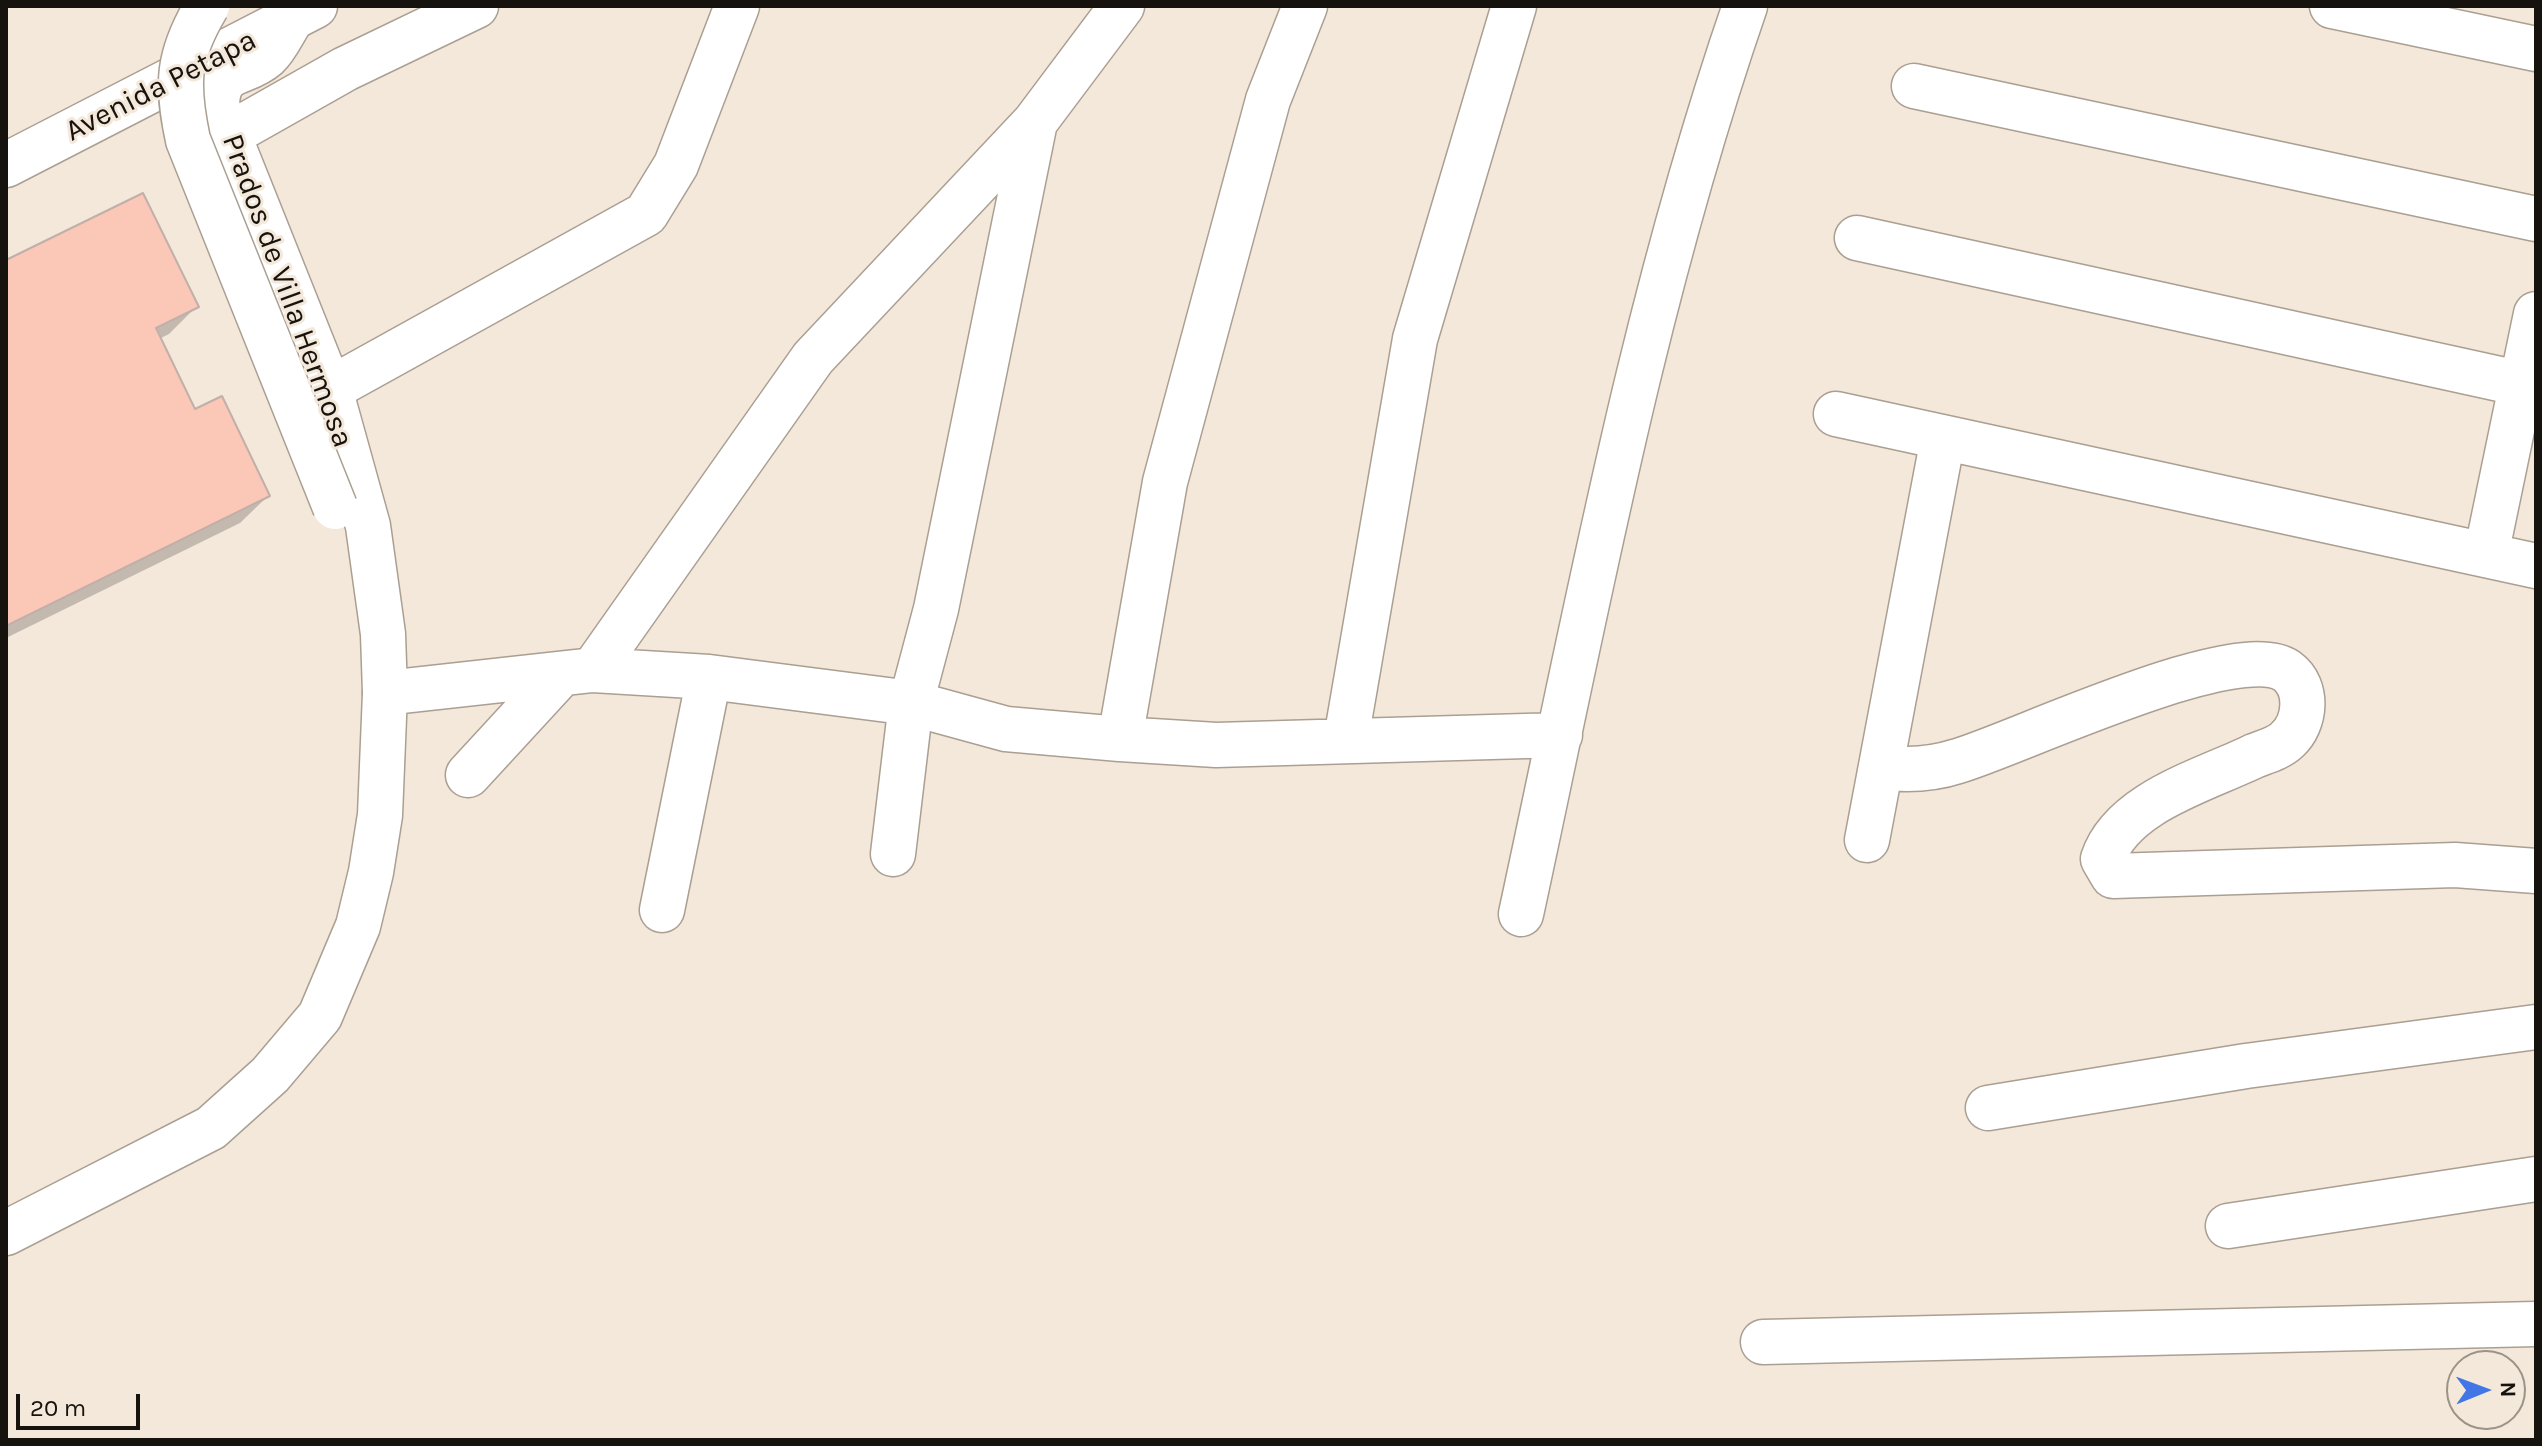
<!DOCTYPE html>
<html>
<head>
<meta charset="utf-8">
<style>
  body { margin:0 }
  #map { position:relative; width:2542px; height:1446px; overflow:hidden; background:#f4e8da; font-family:Karla,sans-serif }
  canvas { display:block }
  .frame { position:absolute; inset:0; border:8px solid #16120d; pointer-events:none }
  .north { position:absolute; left:2446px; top:1350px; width:80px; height:80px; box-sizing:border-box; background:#f4e8da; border:2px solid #9b9288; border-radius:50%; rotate:89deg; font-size:22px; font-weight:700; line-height:32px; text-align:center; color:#16120d }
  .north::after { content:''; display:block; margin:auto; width:28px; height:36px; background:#4276e7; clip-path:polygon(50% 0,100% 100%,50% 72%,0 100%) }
  .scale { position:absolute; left:16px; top:1394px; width:124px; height:36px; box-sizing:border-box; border:4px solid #16120d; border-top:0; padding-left:10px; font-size:24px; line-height:28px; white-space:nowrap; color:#16120d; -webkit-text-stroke:6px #f4e8da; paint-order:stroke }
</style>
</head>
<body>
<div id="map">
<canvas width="2542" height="1446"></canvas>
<div class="frame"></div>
<div class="north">N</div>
<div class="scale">20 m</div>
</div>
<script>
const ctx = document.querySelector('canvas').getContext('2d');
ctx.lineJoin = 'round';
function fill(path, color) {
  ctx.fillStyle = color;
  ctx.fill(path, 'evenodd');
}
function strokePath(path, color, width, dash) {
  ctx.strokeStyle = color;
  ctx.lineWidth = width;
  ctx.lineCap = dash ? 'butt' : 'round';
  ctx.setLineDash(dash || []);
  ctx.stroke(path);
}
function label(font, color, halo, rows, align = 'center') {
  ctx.font = font + ' Karla,sans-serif';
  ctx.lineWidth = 6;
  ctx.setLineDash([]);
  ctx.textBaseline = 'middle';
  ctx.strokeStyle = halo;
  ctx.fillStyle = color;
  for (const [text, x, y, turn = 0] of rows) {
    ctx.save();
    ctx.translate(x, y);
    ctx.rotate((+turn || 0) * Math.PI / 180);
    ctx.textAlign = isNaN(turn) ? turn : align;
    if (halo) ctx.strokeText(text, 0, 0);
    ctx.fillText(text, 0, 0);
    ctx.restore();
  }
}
fill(new Path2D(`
  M6,262L196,307L169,334L159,339L194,412L268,496L240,523L6,638Z`), '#0003');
const building = new Path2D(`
  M143,193L199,307L156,328L195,409L222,396L270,496L6,626V260Z`);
fill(building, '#fbc7b7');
strokePath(building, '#c1afa9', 2);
const minor = new Path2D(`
  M2332,6L2536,49
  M1914,86L2536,219
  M230,134L345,69L476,6
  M1857,238L2536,387
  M330,389L646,214L676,165L737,6
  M1836,414L2536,566
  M2486,555L2536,314
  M593,670L813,358L1035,122L1122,6
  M385,693L593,670L709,677L911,703L1006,729L1120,739L1216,745L1560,735
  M1120,739L1165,482L1268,100L1305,6
  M1346,739L1415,339L1514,6
  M1881,767C1907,771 1933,769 1958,761C2019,743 2237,637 2287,671C2309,687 2306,723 2287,740C2279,748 2264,752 2254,756C2205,780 2122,802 2103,859L2113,876L2455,865L2536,871
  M468,775L561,674
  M1867,840L1943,438
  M893,854L911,703L936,609L1035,122
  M662,910L709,677
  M1521,914C1587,609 1643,301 1745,6
  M1988,1108L2246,1066L2536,1027
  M2228,1226L2536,1179
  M1763,1342L2536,1324`);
const secondary = new Path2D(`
  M6,1233L211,1128L270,1075L320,1016L358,926L371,872L380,815L385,693L383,634L368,526L330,389L217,106C218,65 243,77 267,56C277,47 284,30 292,18`);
const primary = new Path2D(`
  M6,165L315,6`);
strokePath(minor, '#aa9f92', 47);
strokePath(secondary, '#aa9f92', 47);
strokePath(primary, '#aa9f92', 47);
strokePath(minor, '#fff', 44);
strokePath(secondary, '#fff', 44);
strokePath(primary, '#fff', 44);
const secondaryBridge = new Path2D(`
  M207,6C177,56 176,84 188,140L335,507`);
strokePath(secondaryBridge, '#aa9f92', 47, []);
strokePath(secondaryBridge, '#fff', 44);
label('30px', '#16120d', '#f4e8da', [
  ["Avenida Petapa",161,86,-27],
  ["Prados de Villa Hermosa",287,291,70]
]);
</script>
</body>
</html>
